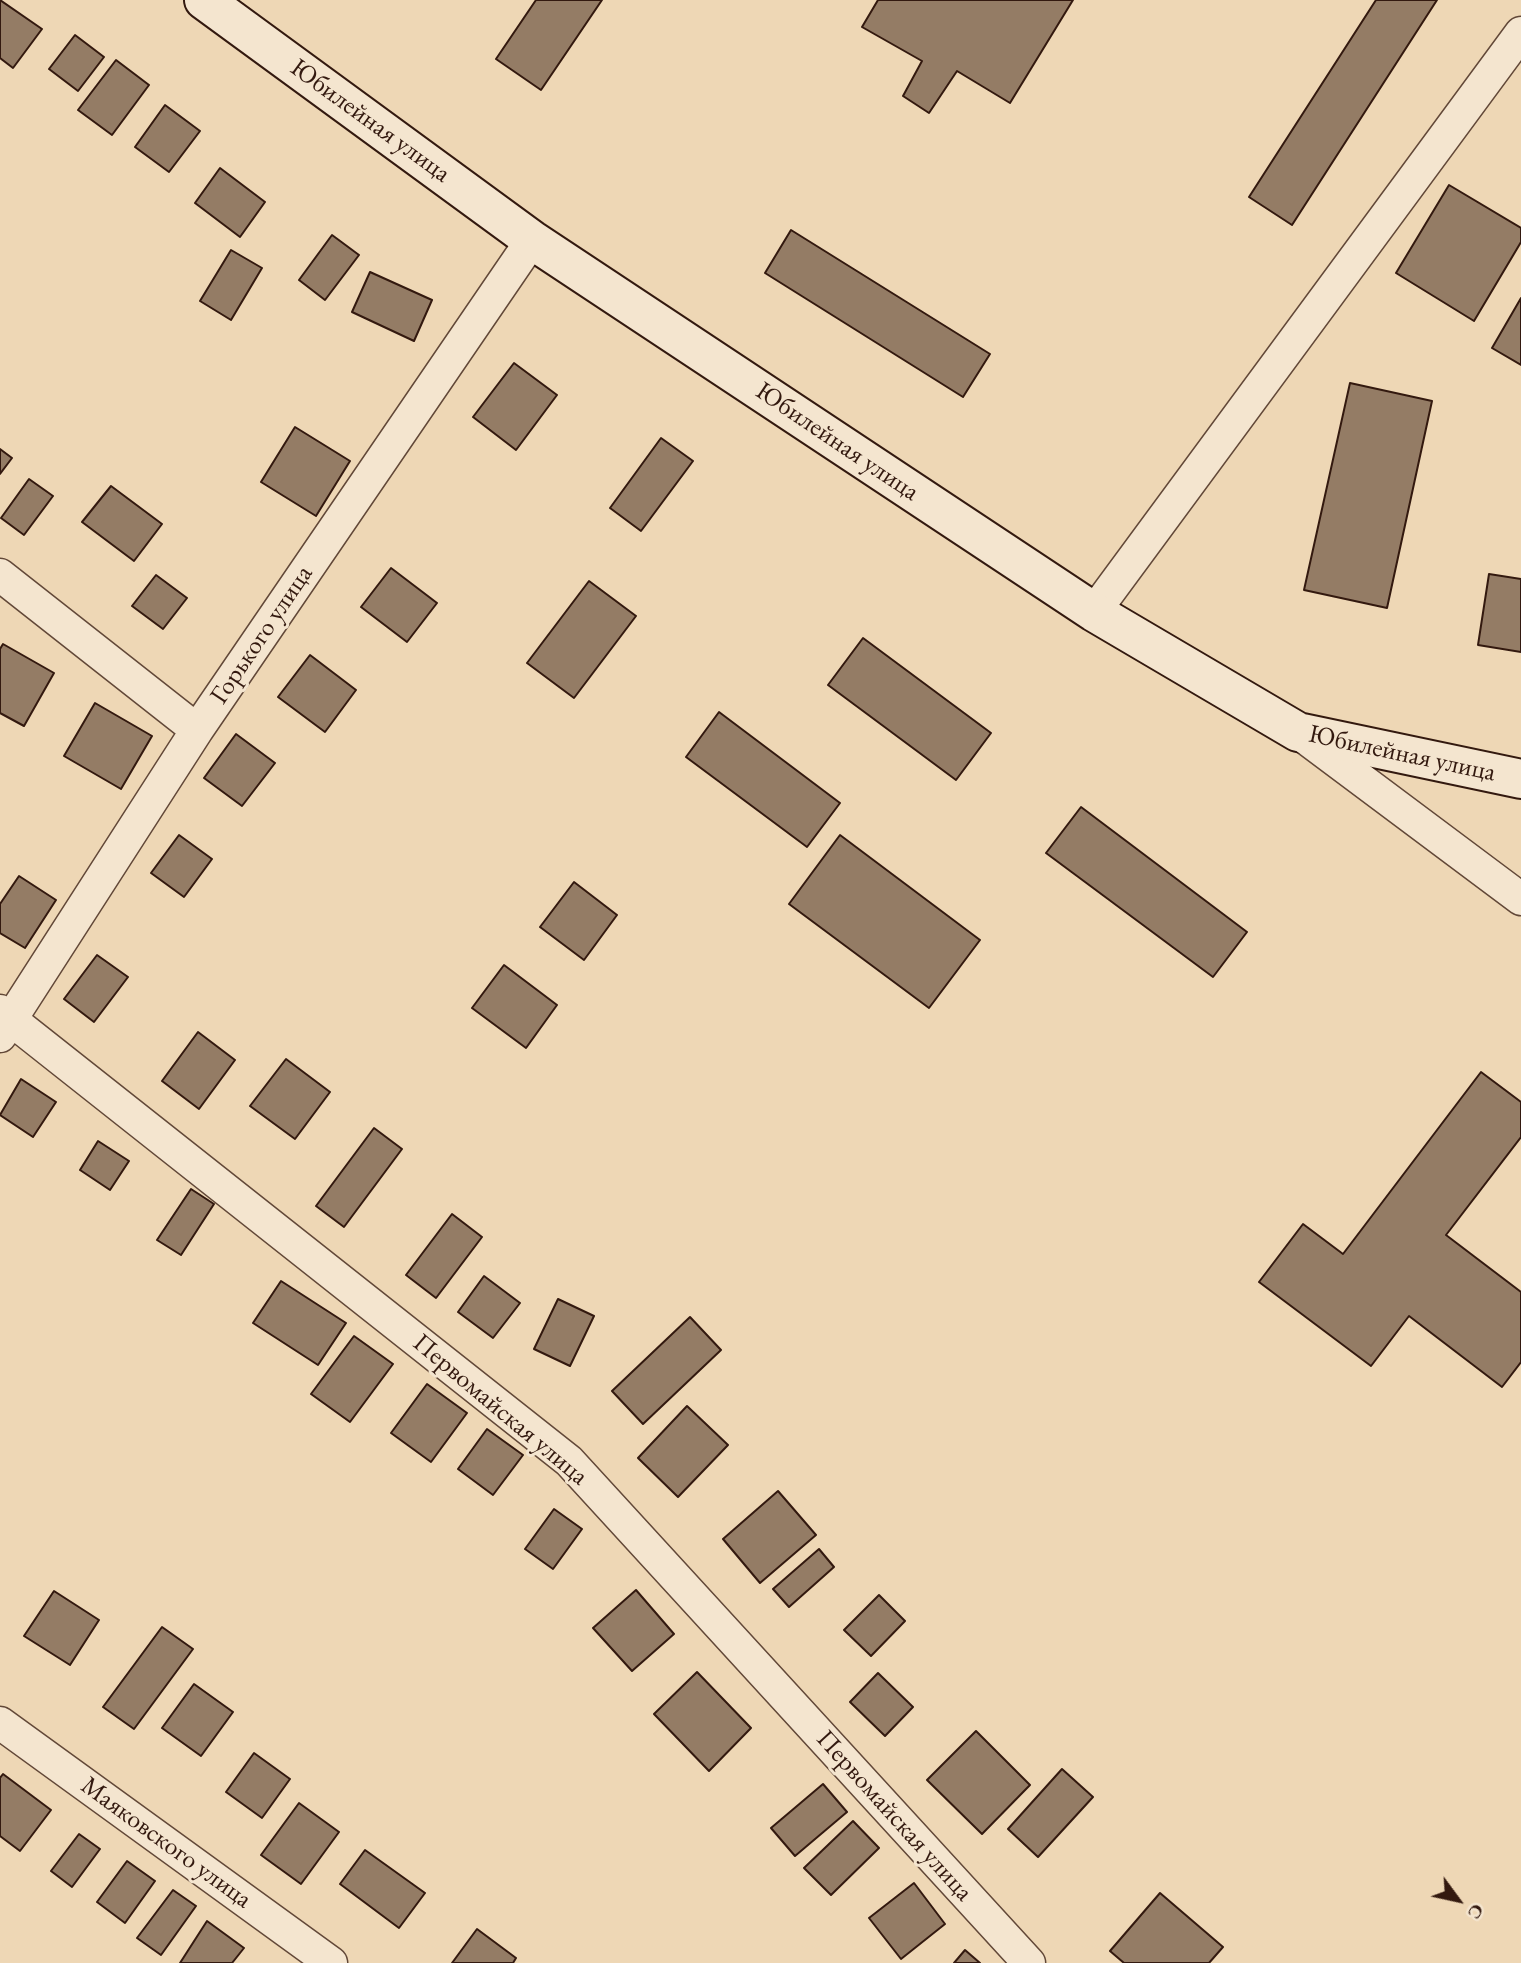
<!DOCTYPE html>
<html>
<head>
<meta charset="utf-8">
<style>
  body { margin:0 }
  #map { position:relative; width:1521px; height:1963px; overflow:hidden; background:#eed7b5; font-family:"EB Garamond",serif }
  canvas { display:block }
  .north { position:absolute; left:1423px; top:1865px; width:70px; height:70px; -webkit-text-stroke:5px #f4e5cf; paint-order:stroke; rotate:123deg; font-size:19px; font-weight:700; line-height:28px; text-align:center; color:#33190f }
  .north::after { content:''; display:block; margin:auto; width:24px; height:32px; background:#33190f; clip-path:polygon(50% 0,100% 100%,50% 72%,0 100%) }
</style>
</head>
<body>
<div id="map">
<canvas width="1521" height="1963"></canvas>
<div class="north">С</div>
</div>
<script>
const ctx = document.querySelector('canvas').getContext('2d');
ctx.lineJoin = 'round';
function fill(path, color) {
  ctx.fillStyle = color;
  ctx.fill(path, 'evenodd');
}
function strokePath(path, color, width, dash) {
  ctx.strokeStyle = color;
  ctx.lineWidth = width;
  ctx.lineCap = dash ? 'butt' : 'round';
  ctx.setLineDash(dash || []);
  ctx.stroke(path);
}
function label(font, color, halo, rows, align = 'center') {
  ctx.font = font + ' "EB Garamond",serif';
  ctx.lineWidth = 6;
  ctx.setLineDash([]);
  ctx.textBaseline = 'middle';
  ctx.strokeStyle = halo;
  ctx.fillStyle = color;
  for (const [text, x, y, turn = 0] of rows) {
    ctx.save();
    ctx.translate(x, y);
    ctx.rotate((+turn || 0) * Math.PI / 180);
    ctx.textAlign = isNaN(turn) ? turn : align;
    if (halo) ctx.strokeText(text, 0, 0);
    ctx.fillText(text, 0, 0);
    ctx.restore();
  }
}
const building = new Path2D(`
  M0,0L42,29L13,68L0,58Z
  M536,0H602L541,90L496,59Z
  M878,0H1073L1010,103L957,71L929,113L903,96L922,61L862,27Z
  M1376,0H1437L1292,225L1249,197Z
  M75,35L104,57L78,91L49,69Z
  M116,60L149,85L112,135L78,110Z
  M165,105L200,131L169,172L135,147Z
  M220,168L265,202L240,237L195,203Z
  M1449,185L1521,228V242L1474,321L1396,273Z
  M791,230L990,354L963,397L765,273Z
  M332,235L359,255L325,300L299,280Z
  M231,250L262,268L231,320L200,301Z
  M370,272L432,300L414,341L352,312Z
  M1521,298V365L1492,348Z
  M514,363L557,395L516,450L473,417Z
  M1350,383L1432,401L1387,608L1304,590Z
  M295,427L350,461L316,516L261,482Z
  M661,438L693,461L641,531L610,508Z
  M0,449L12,458L0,474Z
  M29,479L53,496L24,535L1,518Z
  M111,486L162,524L134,561L82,522Z
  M391,568L437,603L407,642L361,607Z
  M1489,574L1521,579V652L1478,645Z
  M156,575L187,598L163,629L132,606Z
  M589,581L636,616L574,698L527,663Z
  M863,638L991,733L956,780L828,685Z
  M3,644L54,673L24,726L0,713V649Z
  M310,655L356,690L325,732L278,697Z
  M95,703L152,736L121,789L64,756Z
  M719,712L840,803L807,847L686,757Z
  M236,734L275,763L242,806L204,778Z
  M1081,807L1247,932L1213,977L1046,853Z
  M179,835L212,859L184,897L151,873Z
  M840,835L980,940L929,1008L789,904Z
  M19,876L56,900L25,948L0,933V904Z
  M574,882L617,915L584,960L540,927Z
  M97,955L128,977L94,1022L64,999Z
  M504,965L557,1005L526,1048L472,1008Z
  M198,1032L235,1060L199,1109L162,1081Z
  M286,1059L330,1092L295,1139L250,1106Z
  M1481,1072L1521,1102V1137L1446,1235L1521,1292V1362L1502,1387L1409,1316L1371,1366L1259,1282L1303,1224L1343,1254Z
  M21,1079L56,1102L33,1137L0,1115Z
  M374,1128L402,1149L344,1227L316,1206Z
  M98,1141L129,1161L110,1190L80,1170Z
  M191,1189L214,1204L181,1255L157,1240Z
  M452,1214L482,1237L436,1298L406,1275Z
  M484,1276L520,1303L493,1338L458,1312Z
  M281,1281L346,1323L318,1365L253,1323Z
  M558,1299L594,1316L570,1366L534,1349Z
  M690,1317L721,1350L643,1424L612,1391Z
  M354,1336L393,1364L350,1422L311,1394Z
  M427,1384L467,1413L431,1462L391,1433Z
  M687,1406L728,1445L678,1497L638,1458Z
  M487,1429L523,1455L493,1495L458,1469Z
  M778,1491L816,1535L760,1583L723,1539Z
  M554,1509L582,1529L553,1569L525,1549Z
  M819,1549L834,1567L789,1607L773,1589Z
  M636,1590L674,1634L632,1671L593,1628Z
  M54,1591L99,1620L70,1665L24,1636Z
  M879,1595L905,1621L871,1656L844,1630Z
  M162,1627L193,1649L134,1729L103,1707Z
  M697,1672L751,1728L709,1771L654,1714Z
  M878,1673L913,1707L885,1736L850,1702Z
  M194,1684L233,1712L201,1756L162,1728Z
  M976,1731L1030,1785L982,1834L927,1780Z
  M254,1753L290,1779L262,1818L226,1792Z
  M1062,1769L1093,1797L1038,1857L1008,1829Z
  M3,1774L51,1810L20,1851L0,1836V1778Z
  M823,1784L847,1812L795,1856L771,1828Z
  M299,1803L339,1832L301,1884L261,1855Z
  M853,1821L879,1848L831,1895L804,1868Z
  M79,1834L100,1849L72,1887L51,1871Z
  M365,1850L425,1893L399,1928L340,1884Z
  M127,1861L155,1881L125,1923L97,1902Z
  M914,1883L945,1924L901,1959L869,1918Z
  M173,1890L196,1906L161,1955L137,1938Z
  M1160,1893L1223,1947L1209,1963H1124L1110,1951Z
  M207,1921L244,1948L232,1963H180Z
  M477,1929L516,1958L513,1963H452Z
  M965,1950L980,1963H954Z`);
fill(building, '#947c65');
strokePath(building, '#33190f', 2);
const minor = new Path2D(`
  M0,575L197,730
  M1094,612L1521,33
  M1299,733L1521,899
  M0,1011L569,1461L1029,1963
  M0,1036L197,730L532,240
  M0,1723L331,1963`);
const secondary = new Path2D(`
  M204,0L532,240L1094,612L1298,732L1521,779`);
strokePath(minor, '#624838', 35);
strokePath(secondary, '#33190f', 42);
strokePath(minor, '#f4e5cf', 32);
strokePath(secondary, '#f4e5cf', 38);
label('26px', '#33190f', '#f4e5cf', [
  ["Юбилейная улица",370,121,36],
  ["Юбилейная улица",837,442,34],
  ["Горького улица",262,635,-56],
  ["Юбилейная улица",1402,754,12],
  ["Первомайская улица",500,1410,40],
  ["Первомайская улица",894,1816,48],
  ["Маяковского улица",166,1843,36]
]);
</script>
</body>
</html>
